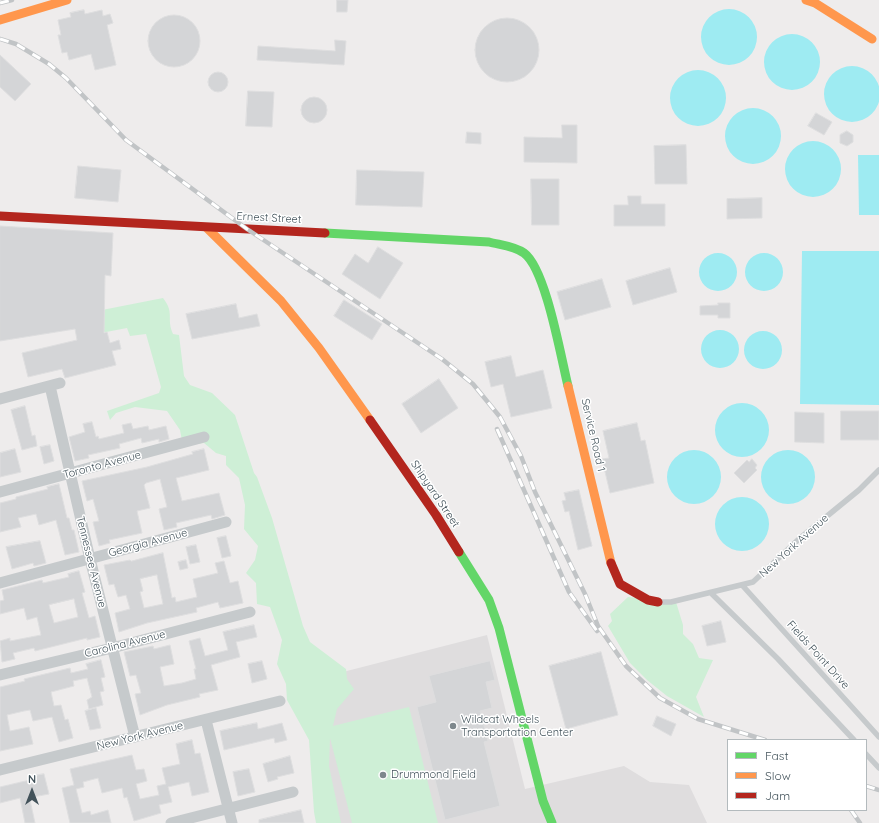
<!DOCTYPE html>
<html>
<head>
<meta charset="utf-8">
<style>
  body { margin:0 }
  #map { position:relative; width:879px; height:823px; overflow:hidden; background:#eeecec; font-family:Quicksand,sans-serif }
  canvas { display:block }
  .legend { position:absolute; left:727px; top:739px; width:140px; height:72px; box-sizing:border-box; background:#fff; border:1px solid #b3babd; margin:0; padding:5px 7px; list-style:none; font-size:12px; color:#42525a }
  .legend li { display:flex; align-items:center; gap:8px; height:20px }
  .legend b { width:20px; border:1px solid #b3babd }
  .north { position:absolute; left:12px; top:771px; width:40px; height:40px; -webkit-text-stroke:3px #fff; paint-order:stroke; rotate:0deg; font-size:11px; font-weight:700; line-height:16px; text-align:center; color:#42525a }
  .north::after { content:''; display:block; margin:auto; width:14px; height:18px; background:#42525a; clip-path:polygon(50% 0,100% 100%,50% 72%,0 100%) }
</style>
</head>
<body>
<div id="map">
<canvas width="879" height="823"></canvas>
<ul class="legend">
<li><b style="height:5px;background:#63d668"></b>Fast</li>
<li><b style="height:5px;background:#ff974d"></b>Slow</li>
<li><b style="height:5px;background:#b3261e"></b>Jam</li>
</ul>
<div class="north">N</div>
</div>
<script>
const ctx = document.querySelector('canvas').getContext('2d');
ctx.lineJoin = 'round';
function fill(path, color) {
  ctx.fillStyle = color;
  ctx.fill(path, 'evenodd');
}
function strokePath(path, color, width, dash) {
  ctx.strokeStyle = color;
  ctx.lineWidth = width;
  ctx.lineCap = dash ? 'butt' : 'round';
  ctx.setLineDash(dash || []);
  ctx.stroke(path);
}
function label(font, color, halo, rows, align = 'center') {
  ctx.font = font + ' Quicksand,sans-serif';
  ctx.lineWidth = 3;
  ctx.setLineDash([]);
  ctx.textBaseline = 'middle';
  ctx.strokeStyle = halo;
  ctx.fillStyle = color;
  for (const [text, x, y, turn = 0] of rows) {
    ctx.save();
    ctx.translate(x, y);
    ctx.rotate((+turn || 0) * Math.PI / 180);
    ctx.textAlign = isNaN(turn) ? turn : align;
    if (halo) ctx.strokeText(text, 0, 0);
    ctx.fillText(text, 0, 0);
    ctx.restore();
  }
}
fill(new Path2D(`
  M487,635L525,789L624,766L650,782L689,785L707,823H331L304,682Z`), '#dfddde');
fill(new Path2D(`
  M163,298C175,313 166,318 173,334L179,335L184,376L190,385L212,393L235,415L254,473L257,477L272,518L303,626L310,642L346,669L347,679L354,689L337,709L333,726L409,707L438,823H352L330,738L329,766L341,823H316L314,812L309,740L287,700L286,684L277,664L282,640L270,607L257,604L256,583L246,573L255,560L258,546L244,529L245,505L239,478L226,465V456L216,453L204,443L183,446L180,430L167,411L135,407L116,413L110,420L107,411L159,393L161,387L146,334L130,336L127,328L106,332L87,331L102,310Z
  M628,597L676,602L683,625V634L693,644L699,658L713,660L696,697L704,717L667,696L647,680L630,663L608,626L612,621L610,614Z`), '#ceefd6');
fill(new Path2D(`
  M701 37a28 28 0 1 1 56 0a28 28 0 1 1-56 0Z
  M764 62a28 28 0 1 1 56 0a28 28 0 1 1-56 0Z
  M824 94a28 28 0 1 1 56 0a28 28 0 1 1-56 0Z
  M670 98a28 28 0 1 1 56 0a28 28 0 1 1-56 0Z
  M725 136a28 28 0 1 1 56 0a28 28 0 1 1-56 0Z
  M785 169a28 28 0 1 1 56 0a28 28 0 1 1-56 0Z
  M858,155H879V215H859Z
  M802,251H879V405L800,404Z
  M745 272a19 19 0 1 1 38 0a19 19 0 1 1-38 0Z
  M699 272a19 19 0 1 1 38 0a19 19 0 1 1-38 0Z
  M701 349a19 19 0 1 1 38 0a19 19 0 1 1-38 0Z
  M744 350a19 19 0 1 1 38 0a19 19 0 1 1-38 0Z
  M715 430a27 27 0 1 1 54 0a27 27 0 1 1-54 0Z
  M761 477a27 27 0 1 1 54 0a27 27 0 1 1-54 0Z
  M667 477a27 27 0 1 1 54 0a27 27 0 1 1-54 0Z
  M715 524a27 27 0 1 1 54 0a27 27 0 1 1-54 0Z`), '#9eebf2');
const building = new Path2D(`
  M337,0H348L347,12H337Z
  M84,10L85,14L102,10L103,16L110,14L113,23L107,25L116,65L95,70L91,54L69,60L67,52L62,53L58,35H61L58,20L71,17L70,13Z
  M148 41a26 26 0 1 1 52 0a26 26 0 1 1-52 0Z
  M475 50a32 32 0 1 1 64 0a32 32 0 1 1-64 0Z
  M335,40L346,41L344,65L257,60L258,46L335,51Z
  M0,55L31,84L15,101L0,87Z
  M208 82a10 10 0 1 1 20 0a10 10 0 1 1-20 0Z
  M248,91L274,92L272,127L246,126Z
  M301 110a13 13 0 1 1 26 0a13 13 0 1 1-26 0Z
  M816,113L832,122L824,135L808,126Z
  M562,125H577V163L524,162V137L562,138Z
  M847,131L853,135V142L847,146L840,143V135Z
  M467,132L481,133V144L466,143Z
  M686,145L687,184H655L654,146Z
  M78,166L121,170L118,202L75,198Z
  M357,170L424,172L422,207L356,205Z
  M531,179H559V225H532Z
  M628,196H641V204H665V226H614V205H628Z
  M762,198V218L727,219V199Z
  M0,226L113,233L111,276L105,275L104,333L107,332L110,343L119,340L121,349L112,351L116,365L65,378L62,369L28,377L22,353L77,340L75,329L0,341Z
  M378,247L403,263L380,299L342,274L355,254L368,263Z
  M670,268L677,292L633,305L626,281Z
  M602,279L611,307L565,320L557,292Z
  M344,300L382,324L372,340L334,316Z
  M718,303H730V318H718V315H700V306L718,305Z
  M236,304L239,318L257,314L260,326L192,339L186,314Z
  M511,356L516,377L543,370L552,408L511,417L503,384L491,387L485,362Z
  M439,379L458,408L421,433L402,404Z
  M25,406L32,436L35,435L37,446L22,450L11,410Z
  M841,411H879V440H841Z
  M795,412L824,413V443L795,442Z
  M92,422L96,437L98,436L99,439L124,433L122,425L131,423L133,429L148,426L149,430L166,426L169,439L159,442V439L142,443L141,438L119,444L120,448L88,455L89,458L75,461L69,437L85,432L83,424Z
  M637,423L641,441L645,440L654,483L610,493L602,459L609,458L603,431Z
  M50,445L54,461L44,464L40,447Z
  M15,449L21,472L0,477V453Z
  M204,449L209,470L176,478L182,501L219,493L225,515L212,519L211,515L176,523L177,527L164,530L159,509L167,507L160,479L146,483L144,485L150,508L137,511L142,533L109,540L110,543L99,546L93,522L99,521L93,499L87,501L82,481L147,467L193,454L192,452Z
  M752,459L757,465L755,468L757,470L744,483L734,473L747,460L749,462Z
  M59,484L67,518H69L72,530H74L79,552L65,555L56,520L39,525L36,514L18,518L21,527L0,532V503L16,499V497L48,489L47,487Z
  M579,490L592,546L578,550L569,511L565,512L562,501L566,500L564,493Z
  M226,536L231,556L222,558L217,538Z
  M40,541L46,563L34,566L33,563L12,569L6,547Z
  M196,545L200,562L190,564L186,547Z
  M163,553L172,598L175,597L176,602L197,597L193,579L218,573L215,563L224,561L230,583L238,581L243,603L220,608L218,602L196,608L197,612L147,623L119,632L115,613L130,609L126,595L118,597L114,584L109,585L104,565L130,560L131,561ZM157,575L163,604L144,608L140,592L143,591L140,579Z
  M186,560L188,568L180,570L178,562Z
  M79,571L85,592L82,593L89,618L95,616L100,637L87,640V638L35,651L34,648L13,653L15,659L2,662L0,641L10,638V641L41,635L37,617L27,620L24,608L0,614V601L4,600L2,590L42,580L43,583L69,577L68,574ZM74,599L78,617L54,623L49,605Z
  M721,621L726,642L707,646L702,626Z
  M254,625L257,637L236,642L240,657L211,665L218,690L199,694L200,697L167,705L140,715L135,694L141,693L136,675L130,676L124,652L153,646L154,649L170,645L174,664L160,667L164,686L182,683L196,679L194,669H196L189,641L200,638L205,656L228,650L223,632Z
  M601,652L618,715L566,729L549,666Z
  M101,660L105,677L101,678L104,691L100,692L103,705L89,709L87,700L92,697L87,678L73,681L74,686L51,692L54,706L61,705L65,720L68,719L73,738L59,742L52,717L33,721L30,710L24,711L7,715L10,731L29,727L33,744L0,751V687L25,681L24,679L70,668L71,673L88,669L86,664Z
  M262,661L267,679L252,683L248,664Z
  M490,661L495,680L486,682L492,708L480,711L488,741L484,742L500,806L445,820L417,707L436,702L429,676Z
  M96,708L101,728L90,730L85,711Z
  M657,716L676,724L671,736L653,726Z
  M257,723L258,729L282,723L287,740L275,743L274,738L224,750L220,731Z
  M192,740L195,754L200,753L209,792L192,796L189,782L168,787L172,802L159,805L161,813L134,821L127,797L124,798L122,788L102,793L98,778L83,782L84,787L76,789L82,813L90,811L91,815L108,810L111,823H70L62,788L74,785L70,769L132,755L136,770L144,769L147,781L136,784L140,799L159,795L157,786L166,784L162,768L180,764L176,744Z
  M290,756L294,773L277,777L278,779L268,782L263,764Z
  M249,769L255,792L238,796L233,772Z
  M44,774L49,794L33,797L34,799L30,800L35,823H25L20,798L0,803V787L34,779L33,776Z
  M301,810L304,823H259V820Z`);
fill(building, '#d4d5d7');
strokePath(building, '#dededf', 1);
strokePath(new Path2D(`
  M742,585L879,737
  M711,593L778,659L854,740
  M658,602H671L753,582L799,539L859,490L879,470
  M866,754L879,768`), '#c6cacc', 5.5);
strokePath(new Path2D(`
  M50,386L90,559L135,737
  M0,399L60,383
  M0,492L204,437
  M0,583L226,522
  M0,675L112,648L250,612
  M206,720L232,823
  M0,770L280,701
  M171,823L293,792`), '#c6cacc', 11);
strokePath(new Path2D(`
  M325,233L489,242C500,245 514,246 524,253C546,269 561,358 568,386
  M459,552L489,600L499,628L543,801L552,823`), '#63d668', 9);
strokePath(new Path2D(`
  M806,0L815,3L872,39
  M0,20L67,0
  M207,228L281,301L319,348L370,420
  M568,386L611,563`), '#ff974d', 9);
strokePath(new Path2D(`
  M0,216L325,233
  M370,420L436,515L459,552
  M611,563L620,584L648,600L658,602`), '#b3261e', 9);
const rail = new Path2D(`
  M0,3L12,0
  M0,39L16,44L49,64L66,78L126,140L247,229L442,359L473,384L500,417L521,456L535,492L585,594L598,626L626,666L660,698L698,719L765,740
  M497,429L569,592L597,631
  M866,786L879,790
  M851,810L860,823`);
strokePath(rail, '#c1c4c6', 4.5);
strokePath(rail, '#fff', 3, [9]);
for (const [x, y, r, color] of [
  [453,726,4,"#7e888d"],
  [383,775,4,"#7e888d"]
]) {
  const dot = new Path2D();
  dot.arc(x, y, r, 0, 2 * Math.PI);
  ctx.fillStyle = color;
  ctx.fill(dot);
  strokePath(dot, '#fff', 1.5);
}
label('11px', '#42525a', '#fff', [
  ["Ernest Street",269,218,3],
  ["Service Road 1",593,435,77],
  ["Toronto Avenue",102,465,-15],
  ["Shipyard Street",435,494,56],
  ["Georgia Avenue",148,543,-15],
  ["New York Avenue",794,546,-42],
  ["Tennessee Avenue",91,562,76],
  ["Carolina Avenue",125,644,-14],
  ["Fields Point Drive",818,655,48],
  ["New York Avenue",140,736,-14]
]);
label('11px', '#42525a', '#fff', [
  ["Wildcat Wheels",461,720],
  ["Transportation Center",461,733],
  ["Drummond Field",391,775]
], 'left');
</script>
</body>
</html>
